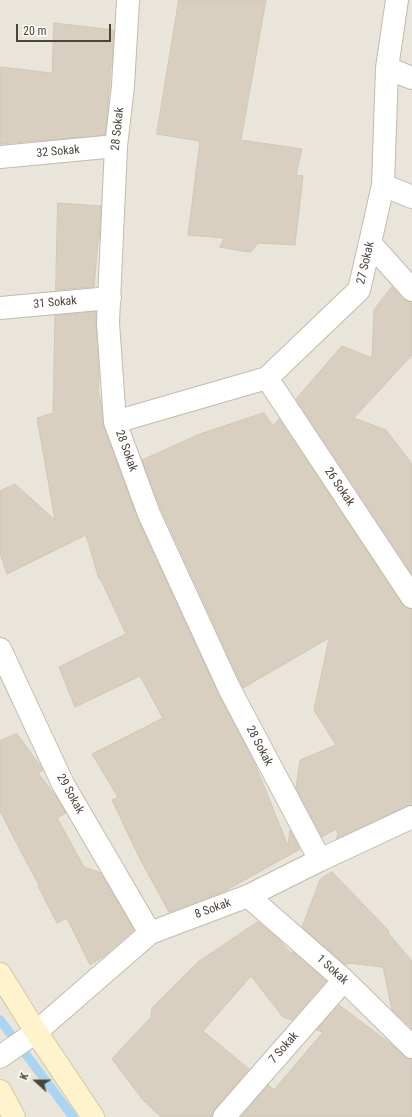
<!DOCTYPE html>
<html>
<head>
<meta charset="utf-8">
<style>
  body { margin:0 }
  #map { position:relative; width:412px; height:1117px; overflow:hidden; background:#f6f3ec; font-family:"Roboto Condensed",sans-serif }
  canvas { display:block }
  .north { position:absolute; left:16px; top:1061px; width:40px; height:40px; -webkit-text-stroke:3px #fff; paint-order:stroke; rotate:291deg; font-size:11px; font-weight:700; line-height:16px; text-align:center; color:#4b4439 }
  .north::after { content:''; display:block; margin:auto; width:14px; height:18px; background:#4b4439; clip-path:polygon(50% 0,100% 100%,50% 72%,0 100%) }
  .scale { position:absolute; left:16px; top:24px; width:95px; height:18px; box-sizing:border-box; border:2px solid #4b4439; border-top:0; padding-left:5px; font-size:12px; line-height:14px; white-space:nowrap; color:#4b4439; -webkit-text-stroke:3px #fff; paint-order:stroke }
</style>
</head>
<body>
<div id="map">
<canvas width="412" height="1117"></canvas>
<div class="north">K</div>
<div class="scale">20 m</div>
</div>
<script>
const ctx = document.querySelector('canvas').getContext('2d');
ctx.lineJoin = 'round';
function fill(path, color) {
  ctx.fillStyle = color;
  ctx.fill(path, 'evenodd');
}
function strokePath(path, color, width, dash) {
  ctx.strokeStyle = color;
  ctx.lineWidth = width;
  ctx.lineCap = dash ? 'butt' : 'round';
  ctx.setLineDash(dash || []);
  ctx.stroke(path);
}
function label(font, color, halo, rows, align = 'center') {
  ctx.font = font + ' "Roboto Condensed",sans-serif';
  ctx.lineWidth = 3;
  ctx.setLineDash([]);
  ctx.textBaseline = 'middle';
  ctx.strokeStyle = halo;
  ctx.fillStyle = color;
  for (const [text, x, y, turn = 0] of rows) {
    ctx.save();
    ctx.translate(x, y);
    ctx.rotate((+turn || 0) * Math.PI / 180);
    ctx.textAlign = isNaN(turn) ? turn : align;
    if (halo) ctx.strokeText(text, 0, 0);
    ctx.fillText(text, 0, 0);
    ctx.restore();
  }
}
fill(new Path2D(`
  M0,0H412V1117H0Z`), '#eae5da');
strokePath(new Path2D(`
  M0,1020L73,1117`), '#a9d4f2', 9);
const building = new Path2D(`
  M179,0H266L241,140L302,149L296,175L303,176L295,245L258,243L251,252L241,251L220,247L224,238L188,235L200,141L157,134Z
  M54,23L114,30L112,66H111L108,105L105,135L0,144V67L52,73Z
  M58,203L101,206L99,241H98L94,287L56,290Z
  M392,287L403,299L408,302H412V355L354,418L386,430L412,464V574L296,399L342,346L372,358L374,310Z
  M96,312V324L99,376L98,391L101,403L103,425L137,518L218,693L255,764L288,846L290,830L300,849L223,892L169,912L140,859L112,800L118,797L92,754L163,718L140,676L75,707L59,667L126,634L101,580L99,579L86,535L7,574L0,553V491L15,484L55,520L37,418L53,413L55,316Z
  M264,413L273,426L279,419L402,604L406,608L412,609V805L407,806L336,839L338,834L336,829L322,837L296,788L300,760L336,745L314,710L329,638L243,688L161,509L142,460L200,434Z
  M17,734L42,768L43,770L38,773L57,798L66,813L57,818L84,867L101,873L134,930L104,956L90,965L67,918L57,923L38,886L39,885L17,844L0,811V741Z
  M332,872L389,931L388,933L412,961V1029L392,1010L383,967L348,963L346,965L302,927L320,880Z
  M258,922L277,938L292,954L293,952L326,981L292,1020L283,1017L251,976L203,1031L249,1069L215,1109L212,1114V1117H161L143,1100L112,1059L151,1017L152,1008L198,962Z
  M339,1005L391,1044L404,1056L412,1060V1117H241L268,1085L274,1090L323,1032L317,1030Z`);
fill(building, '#d8cfc1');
strokePath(building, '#d3c7b4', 1);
const street = new Path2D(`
  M128,0L123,86L116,146L108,323L115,422L149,514L229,688L320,860
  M387,68L412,78
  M0,157L116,146
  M383,185L412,197
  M370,243L412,290
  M0,308L110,298
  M267,378L412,597
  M115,422L267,378L359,290L370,243L383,185L387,68L397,0
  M0,649L63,784L150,933
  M248,896L344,980L412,1047
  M0,1057L36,1032L150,933L248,896L320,860L412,817
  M224,1117L344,980`);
const secondary = new Path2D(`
  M0,974L36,1032L93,1117
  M0,1091L14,1117`);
strokePath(street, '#c2bbae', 24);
strokePath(secondary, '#d6c79b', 24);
strokePath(street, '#fff', 22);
strokePath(secondary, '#fff3cd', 22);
label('12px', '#4b4439', '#fff', [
  ["28 Sokak",118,129,-84],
  ["32 Sokak",58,152,-5],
  ["27 Sokak",366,263,-77],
  ["31 Sokak",55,303,-5],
  ["28 Sokak",126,451,70],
  ["26 Sokak",339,487,56],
  ["28 Sokak",259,746,62],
  ["29 Sokak",70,794,61],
  ["8 Sokak",213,909,-20],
  ["1 Sokak",332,970,42],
  ["7 Sokak",284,1048,-49]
]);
</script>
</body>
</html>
